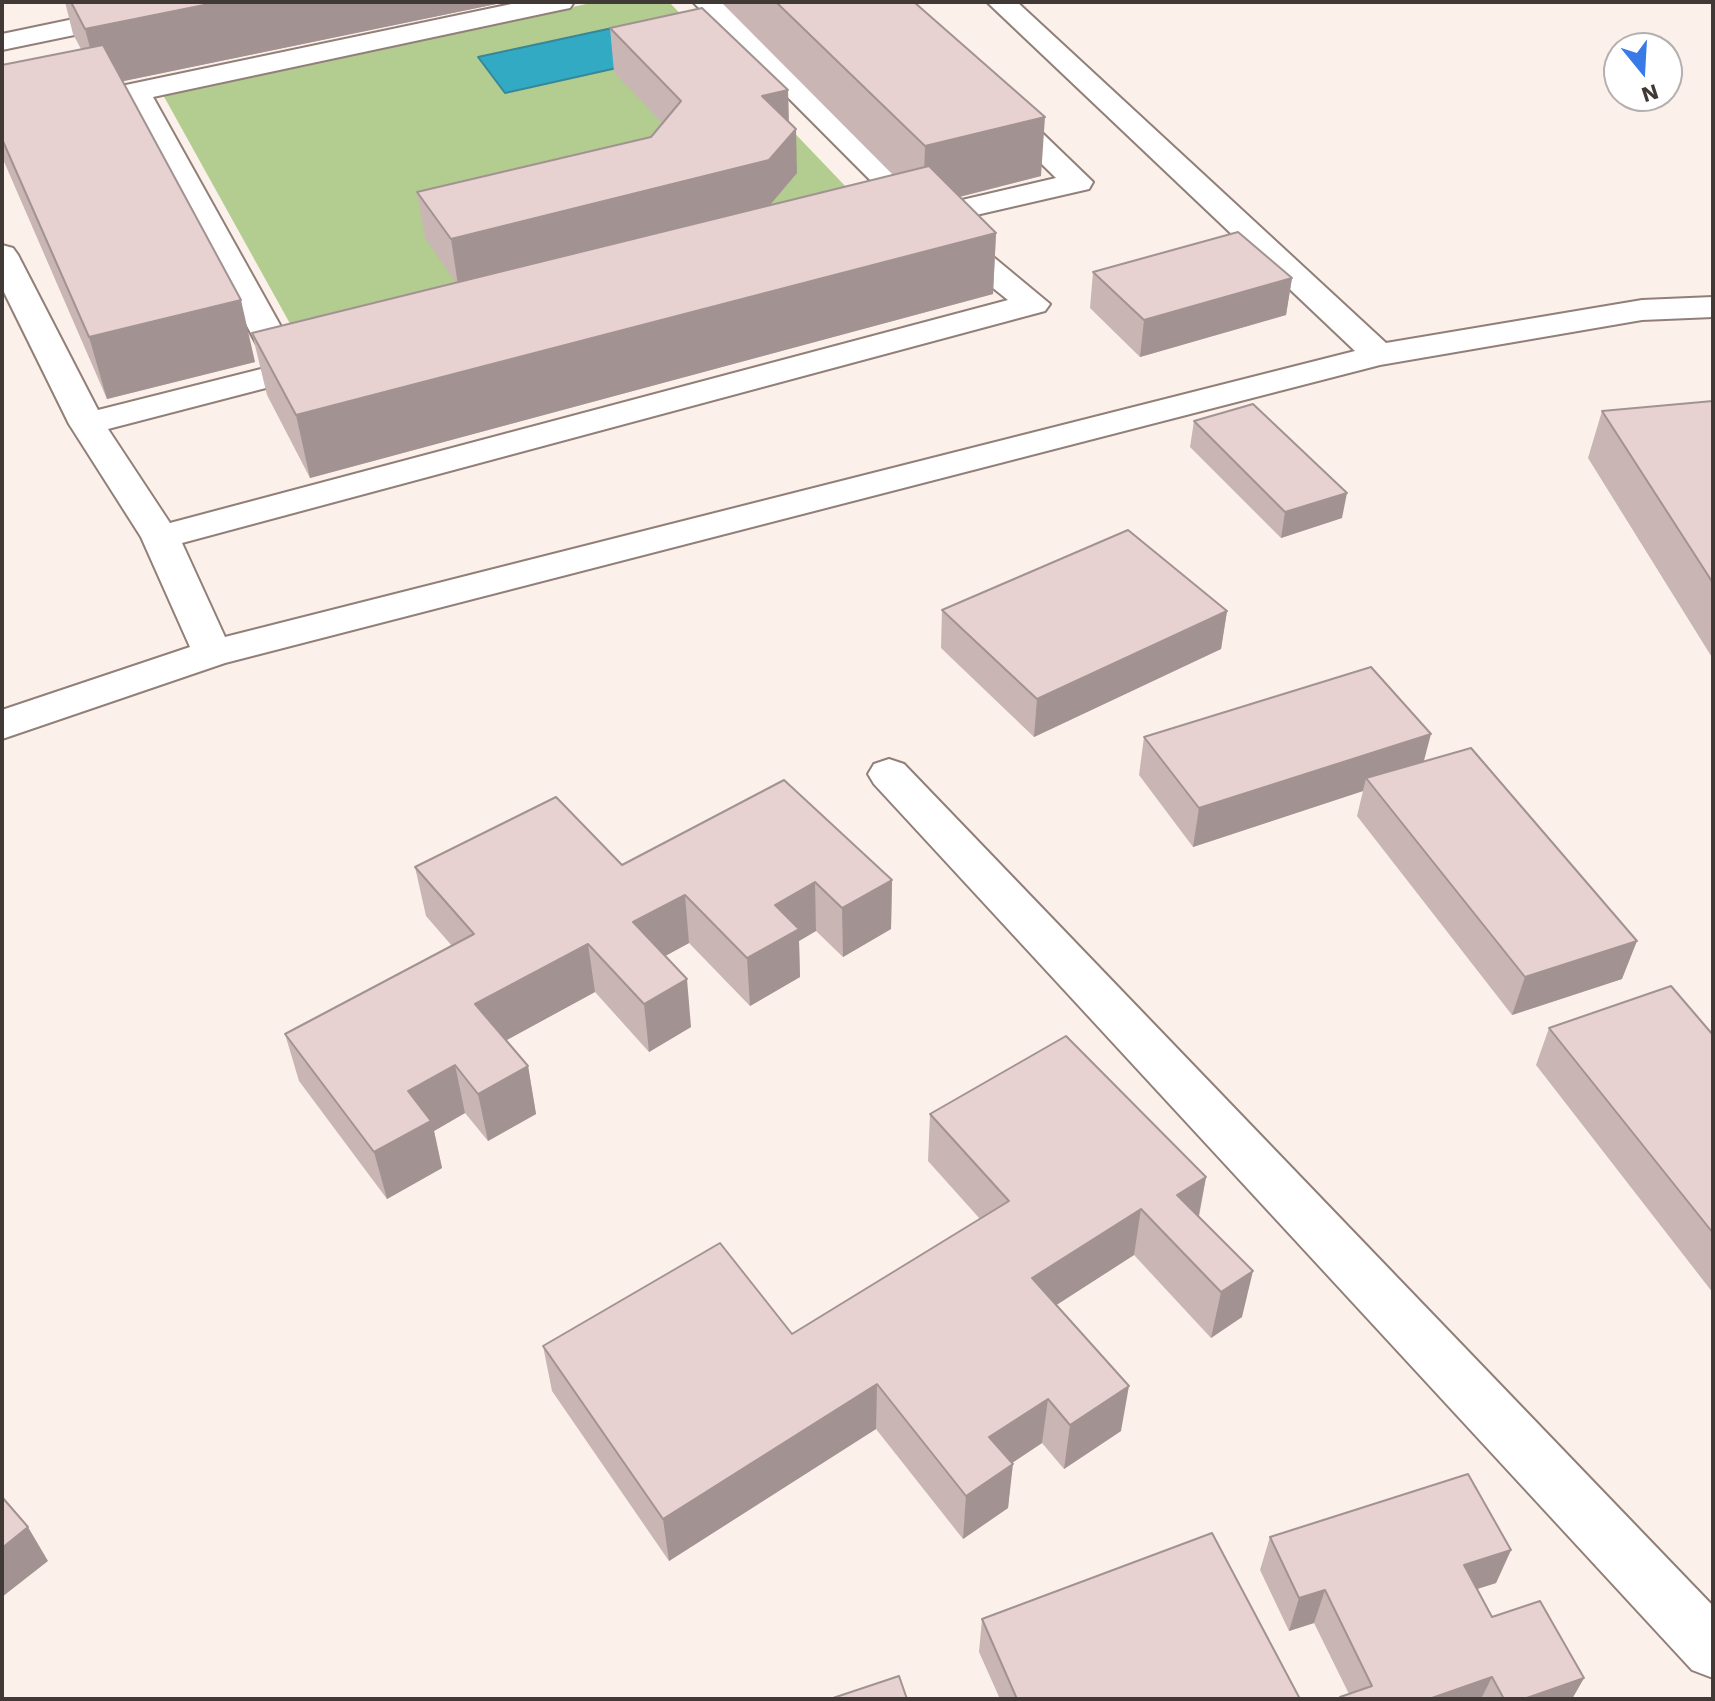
<!DOCTYPE html>
<html>
<head>
<meta charset="utf-8">
<style>
  body { margin:0 }
  #map { position:relative; width:1715px; height:1701px; overflow:hidden; background:#fcf0eb; font-family:"Work Sans",sans-serif }
  canvas { display:block }
  .frame { position:absolute; inset:0; border:4px solid #413936; pointer-events:none }
  .north { position:absolute; left:1603px; top:32px; width:80px; height:80px; box-sizing:border-box; background:#fff; border:2px solid #b3b0af; border-radius:50%; rotate:162deg; font-size:22px; font-weight:700; line-height:32px; text-align:center; color:#413936 }
  .north::after { content:''; display:block; margin:auto; width:28px; height:36px; background:#377ae8; clip-path:polygon(50% 0,100% 100%,50% 72%,0 100%) }
</style>
</head>
<body>
<div id="map">
<canvas width="1715" height="1701"></canvas>
<div class="frame"></div>
<div class="north">N</div>
</div>
<script>
const ctx = document.querySelector('canvas').getContext('2d');
ctx.lineJoin = 'round';
function fill(path, color) {
  ctx.fillStyle = color;
  ctx.fill(path, 'evenodd');
}
function strokePath(path, color, width, dash) {
  ctx.strokeStyle = color;
  ctx.lineWidth = width;
  ctx.lineCap = dash ? 'butt' : 'round';
  ctx.setLineDash(dash || []);
  ctx.stroke(path);
}
fill(new Path2D(`
  M596,2H669L872,214L308,356L162,93Z`), '#b2cd8f');
const water = new Path2D(`
  M617,27L648,61L505,93L478,57Z`);
fill(water, '#32aac3');
strokePath(water, '#368899', 2);
const street = new Path2D(`
  M155,2H209L205,8L195,10L2,50V34Z
  M521,2H574L570,8L560,10L153,97L299,359L312,362L317,369L312,376L108,429L170,523L1008,300L919,229L900,228L895,221L903,213L693,2H723L932,207L1056,178L985,108L990,102L1000,99L1010,102L1093,182L1089,189L950,221L1050,304L1045,311L182,543L225,637L1355,351L987,2H1017L1386,343L1642,300L1713,297V317L1642,320L1380,365L225,663L2,739V710L190,647L141,537L69,424L2,288V245L13,248L18,255L98,410L269,367L127,102L2,129V111Z
  M889,759L904,764L1713,1606V1678L1692,1670L874,784L868,774L874,764Z`);
strokePath(street, '#917f78', 4);
fill(street, '#fff');
fill(new Path2D(`
  M65,2H506L123,81L255,362L107,399L2,157V65L81,49L73,34Z
  M721,2H914L1041,176L960,197L996,233L993,294L310,478L267,395L252,333L456,283L425,238L417,192L651,137L662,123L614,72L610,28L788,90L789,122L797,173L770,205L893,175Z
  M1093,272L1292,278L1286,315L1140,357L1090,308Z
  M1713,401V659L1588,458L1602,411Z
  M1194,421L1342,518L1281,538L1190,447Z
  M942,610L1227,611L1221,649L1034,737L941,648Z
  M1144,737L1424,761L1622,979L1512,1015L1357,816L1363,791L1193,847L1139,775Z
  M622,865L892,880L891,929L843,957L816,931L799,941L800,977L750,1006L689,943L665,956L691,1027L649,1052L595,992L506,1040L528,1066L536,1114L488,1141L465,1113L434,1131L442,1168L387,1199L299,1081L285,1034L452,946L426,916L415,867Z
  M1549,1028L1713,1035V1293L1536,1065Z
  M930,1114L1206,1177L1199,1217L1242,1317L1211,1338L1134,1255L1056,1305L1121,1431L1064,1469L1042,1443L1012,1463L1008,1508L963,1539L876,1429L669,1561L552,1391L543,1346L792,1334L980,1219L928,1161Z
  M1270,1537L1511,1550L1496,1583L1477,1589L1492,1617L1584,1678L1572,1699H1340V1697L1349,1694L1314,1623L1289,1631L1260,1570Z
  M982,1619L1300,1699H1000L979,1652Z`), '#c8b5b4');
fill(new Path2D(`
  M219,2H506L100,86L85,29Z
  M788,90L789,134L762,96Z
  M1045,117L1041,176L923,206L925,146Z
  M796,129L797,173L770,205L458,285L451,239Z
  M996,233L993,294L310,478L296,415Z
  M1292,278L1286,315L1140,357L1144,320Z
  M241,300L255,362L107,399L89,337Z
  M1347,493L1342,518L1281,538L1285,512Z
  M1227,611L1221,649L1034,737L1037,699Z
  M1431,734L1421,772L1366,778L1363,791L1193,847L1199,808Z
  M892,880L891,929L843,957L842,908Z
  M815,882L816,931L799,941L800,977L750,1006L747,958L775,905Z
  M685,895L689,943L638,971L633,922Z
  M1637,941L1622,979L1512,1015L1525,977Z
  M588,944L595,992L485,1052L475,1004Z
  M687,979L691,1027L649,1052L644,1004Z
  M455,1065L465,1113L434,1131L442,1168L387,1199L374,1152L408,1091Z
  M528,1066L536,1114L488,1141L478,1094Z
  M1206,1177L1197,1224L1177,1195Z
  M1141,1209L1134,1255L1027,1324L1032,1278Z
  M1253,1271L1242,1317L1211,1338L1221,1292Z
  M877,1384L876,1429L669,1561L663,1519Z
  M1129,1386L1121,1431L1064,1469L1070,1425Z
  M1048,1399L1042,1443L985,1481L989,1437Z
  M1013,1464L1008,1508L963,1539L966,1496Z
  M28,1527L48,1561L2,1597V1548Z
  M1511,1550L1496,1583L1449,1598L1464,1565Z
  M1325,1590L1314,1623L1289,1631L1299,1598Z
  M1492,1677L1481,1699H1429Z
  M1584,1678L1572,1699H1524Z`), '#a29392');
const building = new Path2D(`
  M71,2H219L85,29Z
  M776,2H914L1045,117L925,146Z
  M702,8L788,90L762,96L796,129L769,160L451,239L417,192L651,137L681,101L610,28Z
  M103,45L241,300L89,337L2,139V65Z
  M929,166L996,233L296,415L252,333Z
  M1238,232L1292,278L1144,320L1093,272Z
  M1713,401V583L1602,411Z
  M1253,404L1347,493L1285,512L1194,421Z
  M1128,530L1227,611L1037,699L942,610Z
  M1371,667L1431,734L1199,808L1144,737Z
  M1471,748L1637,941L1525,977L1366,778Z
  M784,780L892,880L842,908L815,882L775,905L799,929L747,958L685,895L633,922L687,979L644,1004L588,944L475,1004L528,1066L478,1094L455,1065L408,1091L431,1121L374,1152L285,1034L474,934L415,867L556,797L622,865Z
  M1671,986L1713,1035V1233L1549,1028Z
  M1066,1036L1206,1177L1177,1195L1253,1271L1221,1292L1141,1209L1032,1278L1129,1386L1070,1425L1048,1399L989,1437L1013,1464L966,1496L877,1384L663,1519L543,1346L720,1243L792,1334L1009,1201L930,1114Z
  M1468,1474L1511,1550L1464,1565L1492,1617L1540,1601L1584,1678L1524,1699H1504L1492,1677L1429,1699H1342L1340,1697L1372,1686L1325,1590L1299,1598L1270,1537Z
  M2,1497L28,1527L2,1548Z
  M1212,1533L1300,1699H1017L982,1619Z
  M899,1676L907,1699H830Z`);
fill(building, '#e8d2d1');
strokePath(building, '#a29392', 2);
</script>
</body>
</html>
